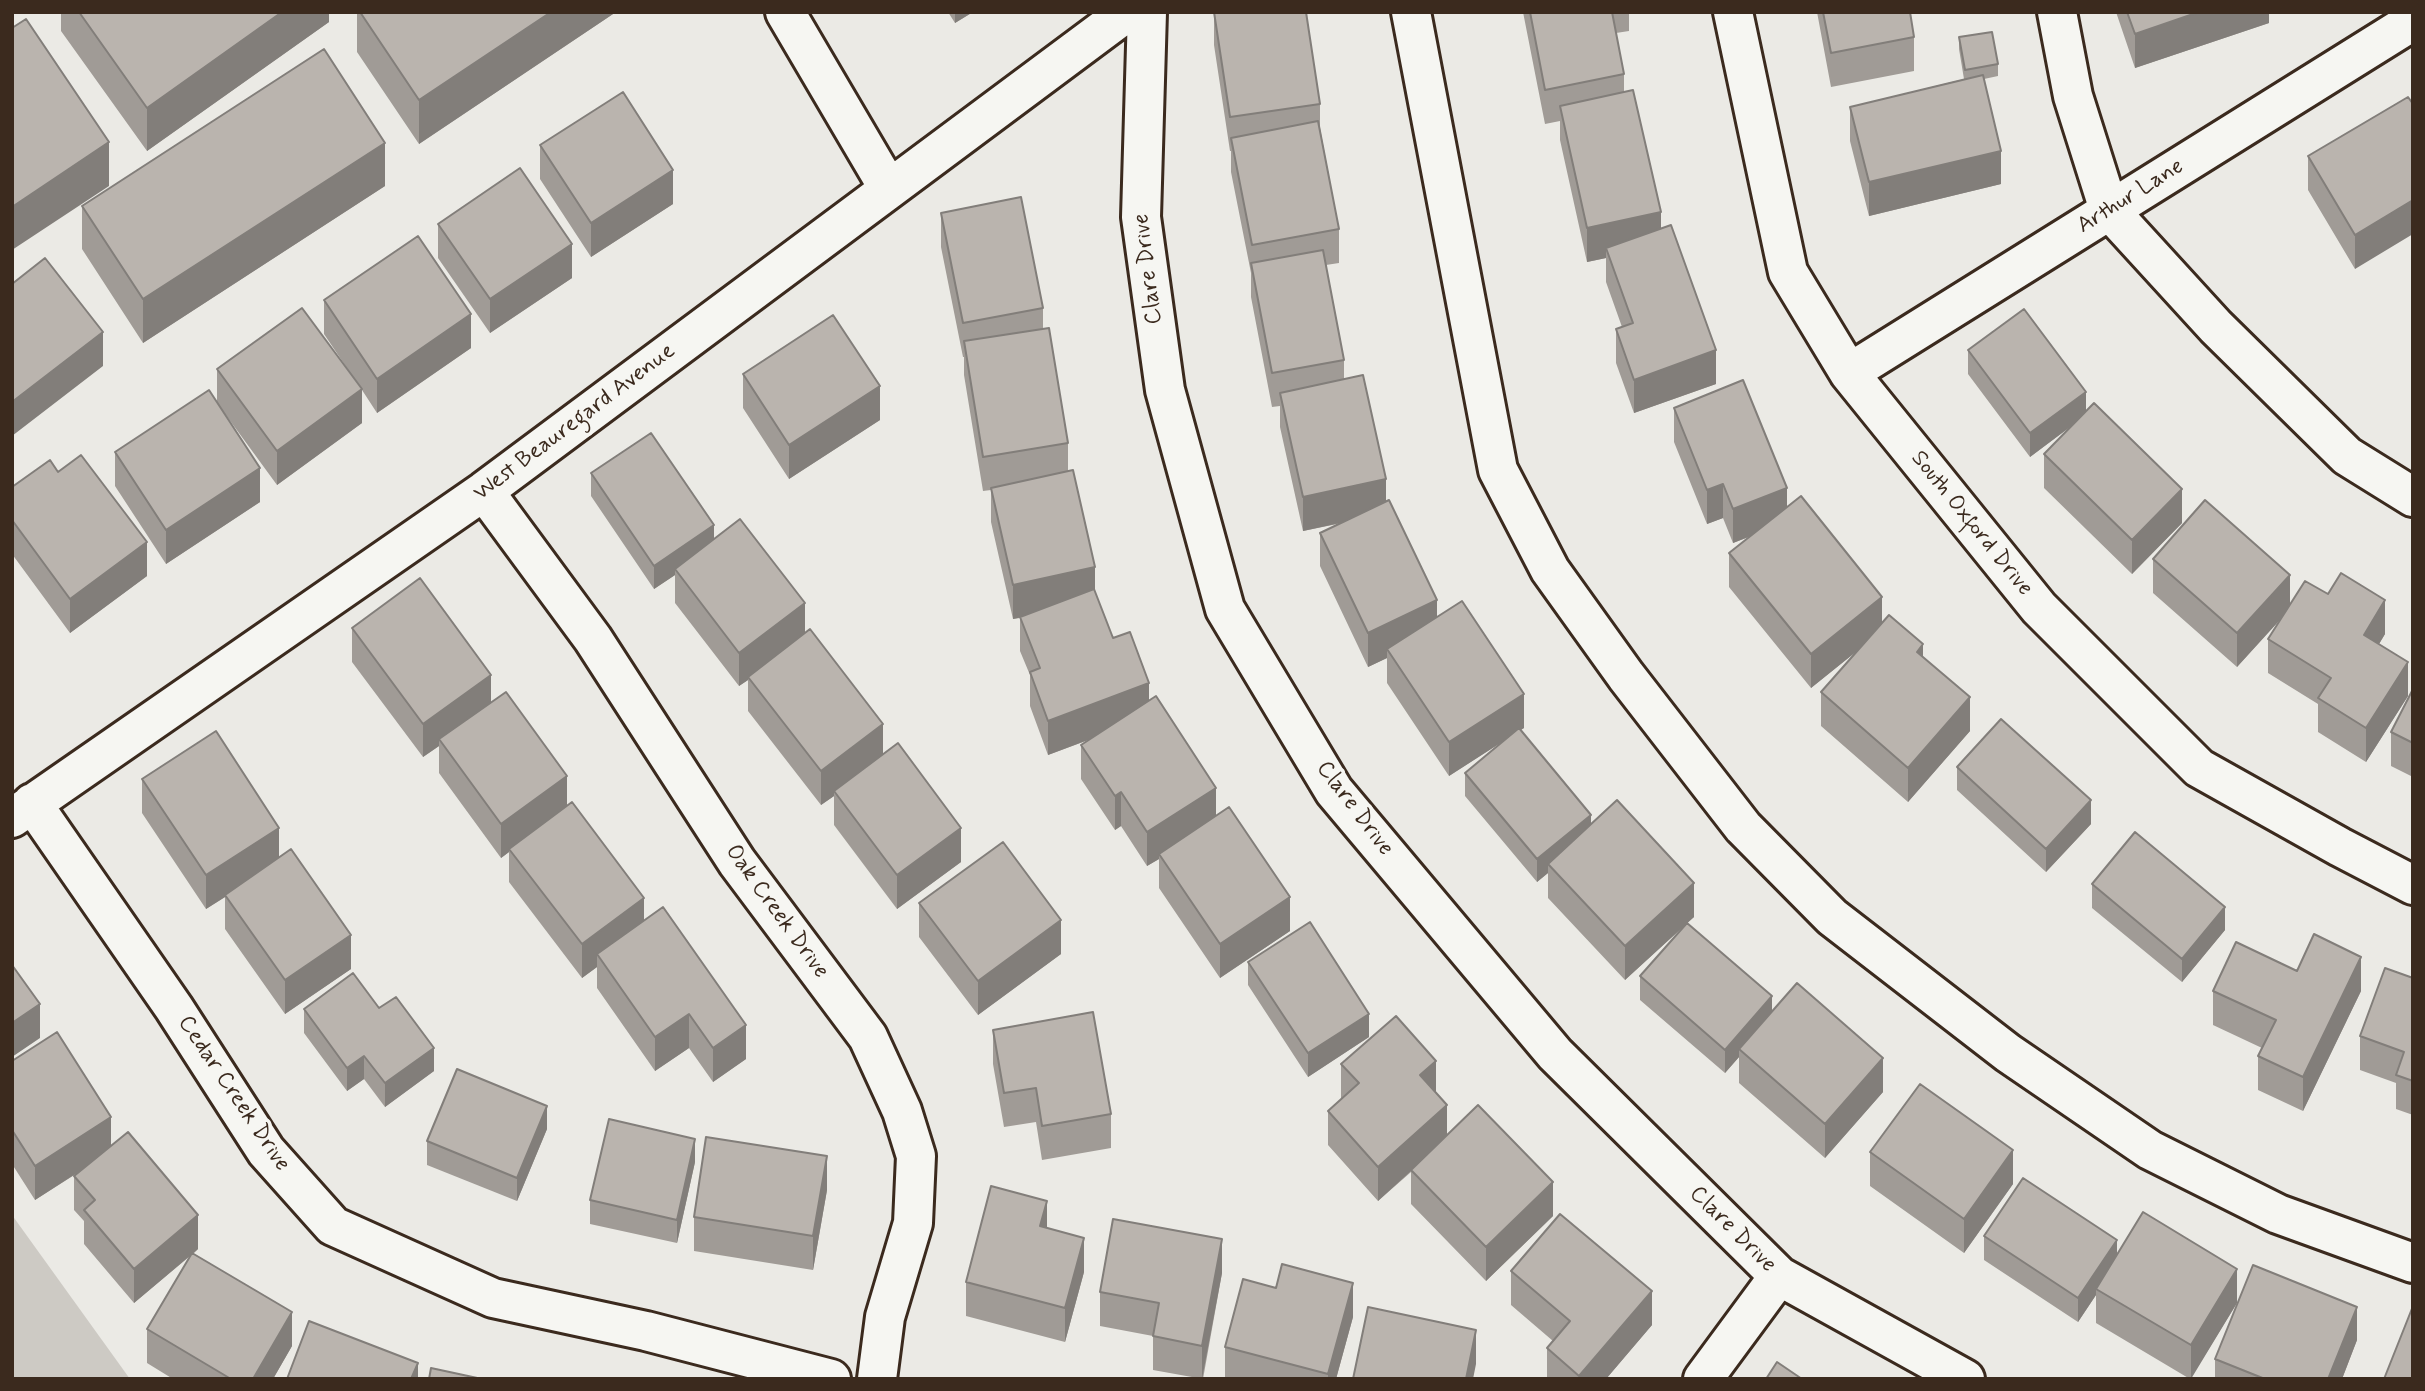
<!DOCTYPE html>
<html>
<head>
<meta charset="utf-8">
<style>
  body { margin:0 }
  #map { position:relative; width:2425px; height:1391px; overflow:hidden; background:#ebeae5; font-family:Mynerve,sans-serif }
  canvas { display:block }
  .frame { position:absolute; inset:0; border:14px solid #3b2a1e; pointer-events:none }
</style>
</head>
<body>
<div id="map">
<canvas width="2425" height="1391"></canvas>
<div class="frame"></div>
</div>
<script>
const ctx = document.querySelector('canvas').getContext('2d');
ctx.lineJoin = 'round';
function fill(path, color) {
  ctx.fillStyle = color;
  ctx.fill(path, 'evenodd');
}
function strokePath(path, color, width, dash) {
  ctx.strokeStyle = color;
  ctx.lineWidth = width;
  ctx.lineCap = dash ? 'butt' : 'round';
  ctx.setLineDash(dash || []);
  ctx.stroke(path);
}
function label(font, color, halo, rows, align = 'center') {
  ctx.font = font + ' Mynerve,sans-serif';
  ctx.lineWidth = 7;
  ctx.setLineDash([]);
  ctx.textBaseline = 'middle';
  ctx.strokeStyle = halo;
  ctx.fillStyle = color;
  for (const [text, x, y, turn = 0] of rows) {
    ctx.save();
    ctx.translate(x, y);
    ctx.rotate((+turn || 0) * Math.PI / 180);
    ctx.textAlign = isNaN(turn) ? turn : align;
    if (halo) ctx.strokeText(text, 0, 0);
    ctx.fillText(text, 0, 0);
    ctx.restore();
  }
}
fill(new Path2D(`
  M12,1215L130,1379H12Z`), '#cdcac4');
const minor = new Path2D(`
  M785,12L889,189
  M1147,12L1141,217L1165,390L1225,609L1334,791L1555,1054L1779,1276L1965,1379
  M1411,12L1498,470L1550,570L1626,676L1743,827L1832,917L2008,1053L2150,1150L2278,1214L2413,1263
  M1733,12L1788,272L1849,373L2039,608L2199,768L2340,847L2413,885
  M2057,12L2073,96L2109,210L2216,327L2347,456L2413,497
  M1849,373L2413,21
  M484,491L593,639L737,862L868,1037L902,1111L916,1156L913,1223L885,1317L877,1379
  M32,803L174,1008L266,1151L333,1226L493,1298L646,1331L831,1379
  M12,818L484,491L1127,12
  M1703,1379L1779,1276`);
strokePath(minor, '#3b2a1e', 44);
strokePath(minor, '#f6f6f2', 38);
fill(new Path2D(`
  M61,12H329V22L147,151L61,31Z
  M357,12H616L419,144L357,52Z
  M948,12H973L955,23Z
  M1214,12L1320,104V128L1339,229V263L1326,265L1344,360V379L1386,502L1437,617L1524,728L1520,730L1591,824L1694,917L1687,923L1772,1012L1883,1092L1825,1158L1739,1083V1057L1725,1073L1640,1000V976L1685,925L1625,980L1548,898V873L1537,882L1465,796V773L1503,741L1449,776L1387,683V658L1368,667L1320,566V533L1342,523L1303,531L1280,427V406L1272,407L1251,297V273L1231,172V151H1230L1214,45Z
  M1523,12H1629V31L1616,33L1624,74V92L1661,228L1716,384L1634,413L1616,363V329L1622,327L1606,282V258L1587,262L1560,140V121L1545,124Z
  M1817,12H1910L1914,37V71L1831,87Z
  M2116,12H2269V23L2135,68Z
  M1959,37L1998,64V76L1984,79L2001,184L1869,216L1850,141V107L1964,79L1959,49Z
  M2408,97L2355,269L2308,190V156Z
  M540,145L673,204L591,257L540,179Z
  M385,186L143,343L82,249V206Z
  M941,213L1043,308V329L1068,443V471L1095,591L1113,638L1216,816L1290,931L1220,978L1159,888V859L1147,866L1121,826L1115,830L1081,779V745L1091,739L1048,755L1030,706V675L1020,651V618L1013,619L991,522V490L983,491L964,375V357H963L941,247Z
  M438,224L572,278L490,333L438,258Z
  M324,300L471,348L377,413L362,390V423L277,485L220,407L260,502L166,564L115,486V452L217,402V369L355,380L324,334Z
  M1968,350L2086,412L2182,523L2132,574L2044,488V454L2074,424L2030,457L1968,374Z
  M743,374L880,420L789,479L743,408Z
  M1674,408L1787,508L1882,622L1923,658L1970,731L1908,802L1821,726V692L1858,650L1811,688L1729,587V553L1751,536L1733,543L1723,518L1707,524L1674,442Z
  M58,472L147,576L70,633L12,554V487Z
  M591,473L714,539L805,633L883,754L961,862L897,909L834,825V796L821,805L748,711V680L739,686L675,603V575L654,589L591,496Z
  M2153,559L2290,605L2385,634L2379,644L2408,696L2366,762L2318,732V704L2268,673V639L2281,618L2237,667L2153,593Z
  M352,628L491,703L567,805L644,920L746,1059L713,1082L689,1048L655,1071L597,988V967L582,978L509,882V852L501,858L439,773V746L423,757L352,662Z
  M2413,689V777L2391,766V732Z
  M1957,767L2091,824L2046,872L1957,790Z
  M142,779L351,969L285,1014L225,929V897L206,909L142,813Z
  M2092,884L2225,930L2182,982L2092,908Z
  M919,903L1061,954L978,1015L919,937Z
  M1248,962L1369,1037L1308,1077L1248,985Z
  M2297,971L2361,991L2303,1111L2258,1090V1056L2262,1048L2213,1025V991Z
  M2413,978V1115L2396,1109V1083L2360,1070V1036Z
  M379,1008L434,1071L385,1107L364,1079L347,1091L304,1033V1009Z
  M993,1030L1111,1114V1148L1042,1160L1036,1122L1004,1127L993,1064Z
  M12,1061L111,1145L198,1249L193,1254L292,1346L273,1379H173L147,1363V1329L190,1256L134,1303L84,1244V1221L74,1210V1176L79,1172L35,1200L12,1164Z
  M1341,1064L1436,1092L1447,1135L1553,1216L1486,1281L1411,1204V1172L1378,1201L1328,1145V1111L1341,1099Z
  M547,1129L517,1201L427,1165V1141Z
  M1870,1152L2013,1184L1964,1253L1870,1186Z
  M695,1162L677,1243L590,1224V1200Z
  M827,1190L813,1270L694,1251V1217Z
  M1984,1236L2117,1254L2237,1303L2190,1379L2096,1323V1295L2078,1322L1984,1260Z
  M1511,1271L1652,1325L1606,1379H1547V1348L1553,1341L1511,1305Z
  M1084,1272L1065,1342L966,1316V1282Z
  M1222,1273L1203,1379L1153,1370V1336L1100,1326V1292Z
  M1276,1288L1353,1317L1336,1379H1225V1347Z
  M2357,1340L2342,1379H2215V1359Z`), '#a09b96');
fill(new Path2D(`
  M282,12H329V22L147,151V108Z
  M551,12H616L419,144V100Z
  M955,12H973L955,23Z
  M2199,12H2269V23L2135,68V34Z
  M109,142V186L12,250V207Z
  M385,143V186L143,343V299Z
  M2001,151V184L1869,216V182Z
  M673,170V204L591,257V223Z
  M2413,200V234L2355,269V235Z
  M1661,212V246L1606,248V258L1587,262V228Z
  M572,244V278L490,333V299Z
  M471,314V348L377,413V379Z
  M103,332V366L12,436V402Z
  M1716,350V384L1634,413V380Z
  M880,386V420L789,479V445Z
  M362,389V423L277,485V451Z
  M2086,392V415L2030,457V433Z
  M260,468V502L166,564V530Z
  M1386,479V513L1303,531V497Z
  M1723,484V518L1707,524V490Z
  M1787,488V522L1733,543V509Z
  M2182,489V523L2132,574V540Z
  M714,525V548L675,569V575L654,589V566Z
  M147,542V576L70,633V599Z
  M1095,567V601L1013,619V585Z
  M2290,575V609L2237,667V633Z
  M1882,597V631L1811,688V654Z
  M1437,600V634L1387,649V658L1368,667V633Z
  M2385,600V634L2364,669V635Z
  M805,603V637L748,677V680L739,686V653Z
  M1923,644V678L1917,652Z
  M2408,662V696L2366,762V728Z
  M491,675V709L439,739V746L423,757V724Z
  M1149,683V717L1048,755V721Z
  M1524,694V728L1449,776V742Z
  M1970,697V731L1908,802V768Z
  M883,724V758L834,791V796L821,805V771Z
  M567,776V810L509,849V852L501,858V824Z
  M1216,788V822L1159,854V859L1147,866V832Z
  M1121,792V826L1115,830V796Z
  M2091,800V824L2046,872V849Z
  M1591,815V838L1548,864V873L1537,882V859Z
  M279,828V862L225,895V897L206,909V875Z
  M961,828V862L897,909V875Z
  M1694,883V917L1625,980V946Z
  M1290,897V931L1220,978V944Z
  M644,898V932L597,954V967L582,978V944Z
  M2225,907V930L2182,982V959Z
  M1061,920V954L978,1015V981Z
  M351,935V969L285,1014V980Z
  M2361,957V991L2303,1111V1077Z
  M1772,996V1019L1739,1049V1057L1725,1073V1050Z
  M40,1004V1038L12,1057V1023Z
  M689,1014V1048L655,1071V1037Z
  M1369,1014V1037L1308,1077V1053Z
  M746,1025V1059L713,1082V1048Z
  M434,1048V1071L385,1107V1083Z
  M364,1056V1079L347,1091V1068Z
  M1883,1058V1092L1825,1158V1124Z
  M1436,1061V1095L1420,1075Z
  M1447,1105V1138L1378,1201V1167Z
  M547,1106V1129L517,1201V1178Z
  M111,1117V1151L35,1200V1166Z
  M695,1139V1162L677,1243V1220Z
  M2013,1150V1184L1964,1253V1219Z
  M827,1156V1190L813,1270V1236Z
  M1553,1182V1216L1486,1281V1247Z
  M1047,1201V1234L1040,1226Z
  M198,1215V1249L134,1303V1269Z
  M1084,1238V1272L1065,1342V1308Z
  M1222,1239V1273L1202,1379V1346Z
  M2117,1240V1263L2096,1289V1295L2078,1322V1298Z
  M2237,1269V1303L2191,1379V1345Z
  M1353,1283V1317L1336,1379H1328V1374Z
  M1652,1291V1325L1606,1379H1579V1376Z
  M2357,1307V1340L2342,1379H2328Z
  M292,1312V1346L273,1379H253Z
  M1476,1330V1364L1473,1379H1466Z
  M418,1363V1379H411Z`), '#827e7a');
const building = new Path2D(`
  M79,12H282L147,108Z
  M360,12H551L419,100Z
  M1214,12H1306L1320,104L1230,117Z
  M1530,12H1612L1624,74L1545,90Z
  M1823,12H1910L1914,37L1831,53Z
  M2127,12H2199L2135,34Z
  M26,19L109,142L12,207V28Z
  M1992,32L1998,64L1965,70L1959,37Z
  M324,49L385,143L143,299L82,206Z
  M1983,75L2001,151L1869,182L1850,107Z
  M1633,90L1661,212L1587,228L1560,106Z
  M623,92L673,170L591,223L540,145Z
  M2408,97L2413,104V200L2355,235L2308,156Z
  M1318,121L1339,229L1252,245L1231,138Z
  M520,168L572,244L490,299L438,224Z
  M1021,197L1043,308L963,323L941,213Z
  M1671,225L1716,350L1634,380L1616,329L1633,323L1606,248Z
  M418,236L471,314L377,379L324,300Z
  M1323,250L1344,360L1272,373L1251,263Z
  M45,258L103,332L12,402V284Z
  M302,308L362,389L277,451L217,369Z
  M2024,309L2086,392L2030,433L1968,350Z
  M833,315L880,386L789,445L743,374Z
  M1049,328L1068,443L983,457L964,341Z
  M1363,375L1386,479L1303,497L1280,393Z
  M1743,380L1787,488L1733,509L1723,484L1707,490L1674,408Z
  M209,390L260,468L166,530L115,452Z
  M2094,403L2182,489L2132,540L2044,454Z
  M651,433L714,525L654,566L591,473Z
  M81,455L147,542L70,599L12,520V487L50,460L58,472Z
  M1073,470L1095,567L1013,585L991,488Z
  M1801,496L1882,597L1811,654L1729,553Z
  M1389,500L1437,600L1368,633L1320,533Z
  M2205,500L2290,575L2237,633L2153,559Z
  M740,519L805,603L739,653L675,569Z
  M2341,573L2385,600L2364,635L2408,662L2366,728L2318,698L2331,678L2268,639L2305,581L2328,594Z
  M420,578L491,675L423,724L352,628Z
  M1094,589L1113,638L1130,632L1149,683L1048,721L1030,672L1040,668L1020,617Z
  M1462,601L1524,694L1449,742L1387,649Z
  M1889,615L1923,644L1917,652L1970,697L1908,768L1821,692Z
  M810,629L883,724L821,771L748,677Z
  M2413,689V743L2391,732Z
  M506,692L567,776L501,824L439,739Z
  M1156,696L1216,788L1147,832L1121,792L1115,796L1081,745Z
  M2001,719L2091,800L2046,849L1957,767Z
  M1519,728L1591,815L1537,859L1465,773Z
  M216,731L279,828L206,875L142,779Z
  M898,743L961,828L897,875L834,791Z
  M1617,800L1694,883L1625,946L1548,864Z
  M572,802L644,898L582,944L509,849Z
  M1229,807L1290,897L1220,944L1159,854Z
  M2135,832L2225,907L2182,959L2092,884Z
  M1003,842L1061,920L978,981L919,903Z
  M291,849L351,935L285,980L225,895Z
  M663,907L746,1025L713,1048L689,1014L655,1037L597,954Z
  M1310,922L1369,1014L1308,1053L1248,962Z
  M1687,923L1772,996L1725,1050L1640,976Z
  M2314,934L2361,957L2303,1077L2258,1056L2276,1020L2213,991L2236,942L2297,971Z
  M12,965L40,1004L12,1023Z
  M2385,968L2413,978V1081L2396,1075L2404,1052L2360,1036Z
  M353,973L379,1008L396,997L434,1048L385,1083L364,1056L347,1068L304,1009Z
  M1797,983L1883,1058L1825,1124L1739,1049Z
  M1093,1012L1111,1114L1042,1126L1036,1088L1004,1093L993,1030Z
  M1396,1016L1436,1061L1420,1075L1447,1105L1378,1167L1328,1111L1359,1083L1341,1064Z
  M57,1032L111,1117L35,1166L12,1130V1061Z
  M457,1069L547,1106L517,1178L427,1141Z
  M1920,1084L2013,1150L1964,1219L1870,1152Z
  M1478,1105L1553,1182L1486,1247L1411,1170Z
  M609,1119L695,1139L677,1220L590,1200Z
  M128,1132L198,1215L134,1269L84,1210L95,1200L74,1176Z
  M706,1137L827,1156L813,1236L694,1217Z
  M2023,1178L2117,1240L2078,1298L1984,1236Z
  M991,1186L1047,1201L1040,1226L1084,1238L1065,1308L966,1282Z
  M2143,1212L2237,1269L2191,1345L2096,1289Z
  M1560,1214L1652,1291L1579,1376L1547,1348L1570,1321L1511,1271Z
  M1113,1219L1222,1239L1202,1346L1153,1336L1159,1303L1100,1292Z
  M192,1253L292,1312L253,1379H231L147,1329Z
  M1282,1264L1353,1283L1328,1374L1225,1347L1243,1279L1276,1288Z
  M2253,1265L2357,1307L2328,1379H2265L2215,1359Z
  M2413,1306V1379H2384Z
  M1368,1307L1476,1330L1466,1379H1353Z
  M309,1321L418,1363L411,1379H287Z
  M1777,1362L1802,1379H1766Z
  M431,1368L482,1379H429Z`);
fill(building, '#bab4ae');
strokePath(building, '#827e7a', 2);
label('23px', '#3b2a1e', '#f6f6f2', [
  ["Arthur Lane",2131,197,-32],
  ["Clare Drive",1149,269,-97],
  ["West Beauregard Avenue",575,423,-37],
  ["South Oxford Drive",1971,524,51],
  ["Clare Drive",1354,809,53],
  ["Oak Creek Drive",776,912,54],
  ["Cedar Creek Drive",233,1094,56],
  ["Clare Drive",1732,1230,45]
]);
</script>
</body>
</html>
